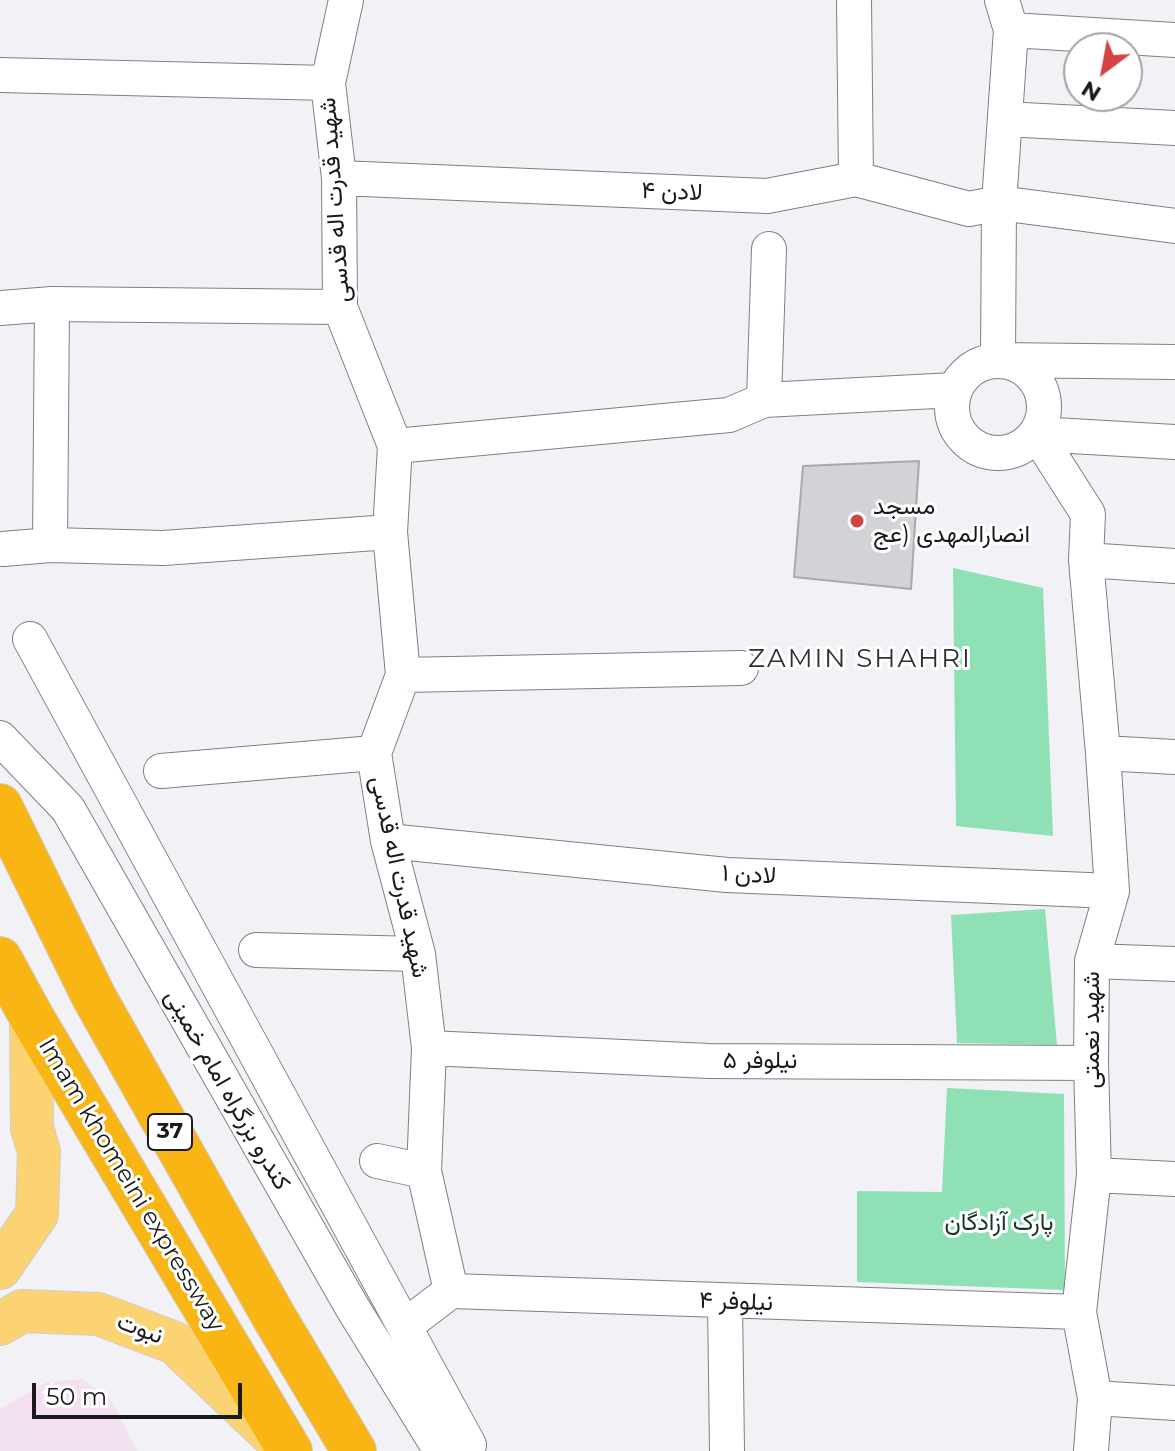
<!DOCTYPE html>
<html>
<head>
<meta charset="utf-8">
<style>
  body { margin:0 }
  #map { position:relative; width:1175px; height:1451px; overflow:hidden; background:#f1f1f6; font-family:Montserrat,sans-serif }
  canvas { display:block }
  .north { position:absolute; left:1063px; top:32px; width:80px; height:80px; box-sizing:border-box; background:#fff; border:2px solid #a3a3a4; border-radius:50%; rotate:212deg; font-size:22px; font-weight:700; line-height:32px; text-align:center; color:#1a1a1c }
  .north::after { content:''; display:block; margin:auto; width:28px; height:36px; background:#d34344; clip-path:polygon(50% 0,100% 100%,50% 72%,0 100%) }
  .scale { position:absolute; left:32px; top:1383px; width:210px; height:36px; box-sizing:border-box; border:4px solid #1a1a1c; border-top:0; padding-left:10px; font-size:24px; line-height:28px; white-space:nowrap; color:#1a1a1c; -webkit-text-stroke:6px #fff; paint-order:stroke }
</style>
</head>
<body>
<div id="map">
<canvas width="1175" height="1451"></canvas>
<div class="north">N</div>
<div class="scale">50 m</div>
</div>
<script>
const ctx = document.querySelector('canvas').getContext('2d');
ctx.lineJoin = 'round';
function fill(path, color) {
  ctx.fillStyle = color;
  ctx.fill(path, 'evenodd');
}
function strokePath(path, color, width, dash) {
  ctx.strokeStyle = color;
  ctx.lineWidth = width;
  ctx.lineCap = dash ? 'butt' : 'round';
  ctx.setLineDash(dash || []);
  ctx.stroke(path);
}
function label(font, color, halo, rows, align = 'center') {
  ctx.font = font + ' Montserrat,Vazirmatn,sans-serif';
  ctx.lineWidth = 6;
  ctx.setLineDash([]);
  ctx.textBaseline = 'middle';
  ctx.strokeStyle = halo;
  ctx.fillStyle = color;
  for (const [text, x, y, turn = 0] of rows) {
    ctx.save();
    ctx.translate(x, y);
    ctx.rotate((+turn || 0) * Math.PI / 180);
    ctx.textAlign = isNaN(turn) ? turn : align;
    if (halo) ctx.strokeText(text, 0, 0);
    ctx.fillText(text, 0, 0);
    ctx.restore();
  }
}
fill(new Path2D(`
  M81,1379L109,1396L137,1451H0V1409L47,1382Z`), '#f3e1f2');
fill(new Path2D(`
  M953,568L1043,588L1053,836L956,826Z
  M1045,909L1057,1045L957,1043L951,915Z
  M947,1088L1064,1094L1065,1290L857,1282V1191L942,1192Z`), '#90e0b6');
const building = new Path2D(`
  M919,461L911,589L794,577L803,466Z`);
fill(building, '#d2d2d7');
strokePath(building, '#a9a8ad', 2);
const minor = new Path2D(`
  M346,0L328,83L339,178L340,307L395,446L390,532L403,675L374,753L388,841L418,954L429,1048L424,1171L451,1291
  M854,0L856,179
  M1002,0L1011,30L999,203L998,360L1175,362
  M1011,30L1175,40
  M0,75L328,83
  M1005,119L1175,128
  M339,178L767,196L856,179L969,209L999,203L1175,226
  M0,308L52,304L340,307
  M952 407a46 46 0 1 1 92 0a46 46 0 1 1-92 0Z
  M764,400L769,249
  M1037,434L1088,514L1086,560L1103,753L1112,891L1092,961L1091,1063L1094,1175L1079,1312L1095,1398L1091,1451
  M1037,434L1175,442
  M395,446L729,415L764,400L954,390
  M50,545L52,304
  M3,549L50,545L163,548L390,532
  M1086,560L1175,566
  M30,639L469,1445
  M403,675L741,668
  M0,738L68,809L352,1307L441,1451
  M1103,753L1175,757
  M161,771L374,753
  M388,841L727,875L1112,891
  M256,950L418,954
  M1092,961L1175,964
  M429,1048L709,1061L1091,1063
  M377,1161L424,1171
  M1094,1175L1175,1179
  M725,1301L727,1451
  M405,1326L451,1291L1079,1312
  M1095,1398L1175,1403`);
const major = new Path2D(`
  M0,1268L37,1214L39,1152L32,1128L31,1016
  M0,1324L22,1311L98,1314L175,1343L273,1436`);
const highway = new Path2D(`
  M0,806L94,997L274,1317L354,1451
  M0,959L31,1016L290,1451`);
strokePath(minor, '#7f7f83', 36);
strokePath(major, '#cdcdcd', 44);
strokePath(highway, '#cdcdcd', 46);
strokePath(minor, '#fff', 34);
strokePath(major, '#fbd372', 42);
strokePath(highway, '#f8b514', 44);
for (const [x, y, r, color] of [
  [857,521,8,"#d34344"]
]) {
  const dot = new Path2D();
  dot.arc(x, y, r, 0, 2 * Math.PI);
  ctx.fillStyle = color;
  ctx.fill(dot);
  strokePath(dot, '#fff', 3);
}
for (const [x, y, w] of [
  [170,1132,44]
]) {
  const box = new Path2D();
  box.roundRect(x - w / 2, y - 18, w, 36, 6);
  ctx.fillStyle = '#fff';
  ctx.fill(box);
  strokePath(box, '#1a1a1c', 2);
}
label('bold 22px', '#1a1a1c', null, [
  ["37",170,1132]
]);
label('24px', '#1a1a1c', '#fff', [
  ["لادن ۴",672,192,2],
  ["شهید قدرت اله قدسی",335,200,-94],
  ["لادن ۱",749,875,3],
  ["شهید قدرت اله قدسی",399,877,78],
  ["شهید نعمتی",1092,1030,-90],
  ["نیلوفر ۵",760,1061],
  ["کندرو بزرگراه امام خمینی",227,1090,60],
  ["Imam khomeini expressway",131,1185,59],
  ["نیلوفر ۴",736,1302,2],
  ["نبوت",140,1329,21]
]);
label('24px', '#1a1a1c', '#fff', [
  ["مسجد",873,507],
  ["انصارالمهدی (عج",873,535]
], 'left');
label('24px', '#133726', '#fff', [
  ["پارک آزادگان",999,1223]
]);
ctx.letterSpacing = '2px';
label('26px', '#2f2f32', '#fff', [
  ["ZAMIN SHAHRI",860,659]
]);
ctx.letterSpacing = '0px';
</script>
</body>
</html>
